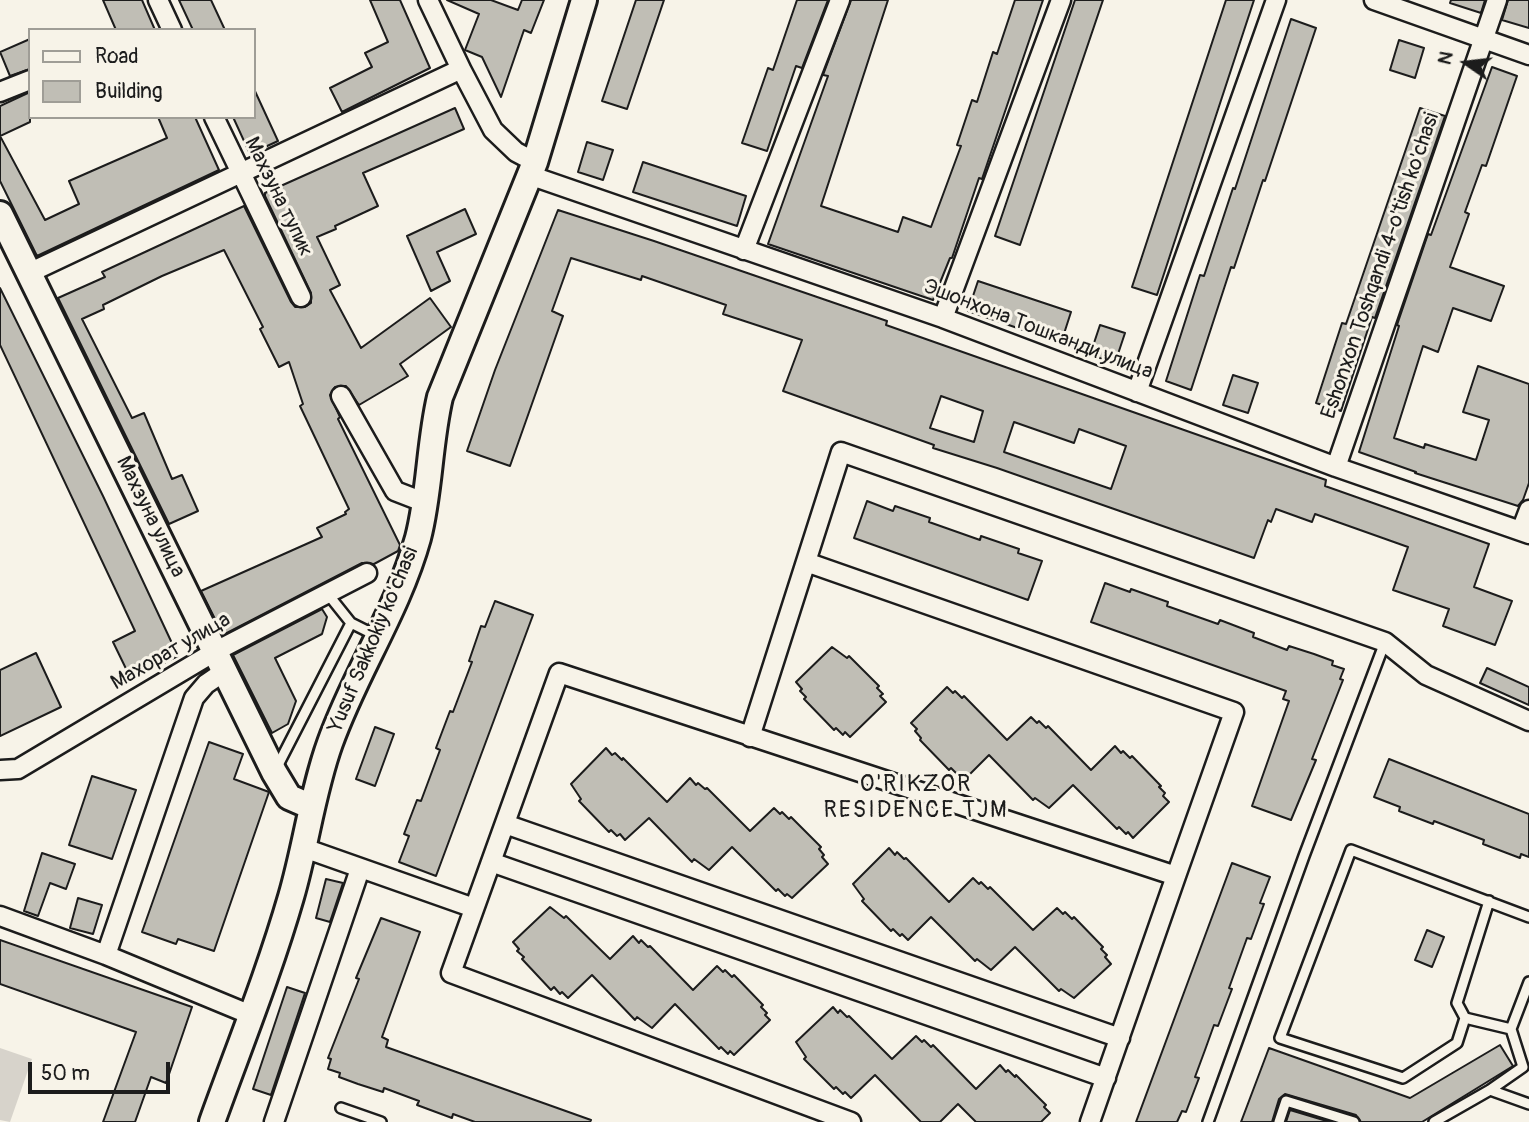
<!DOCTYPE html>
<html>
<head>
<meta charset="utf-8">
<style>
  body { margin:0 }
  #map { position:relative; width:1529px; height:1122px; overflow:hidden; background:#f7f3e8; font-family:Pangolin,sans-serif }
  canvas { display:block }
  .legend { position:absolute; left:28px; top:28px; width:228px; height:91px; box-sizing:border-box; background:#f7f3e8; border:2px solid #9f9d96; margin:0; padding:9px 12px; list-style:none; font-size:21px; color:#1c1c1c }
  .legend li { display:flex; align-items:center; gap:14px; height:35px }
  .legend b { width:35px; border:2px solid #9f9d96 }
  .north { position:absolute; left:1431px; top:28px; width:70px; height:70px; -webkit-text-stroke:5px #f7f3e8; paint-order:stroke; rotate:284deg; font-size:19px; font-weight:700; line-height:28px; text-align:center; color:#1c1c1c }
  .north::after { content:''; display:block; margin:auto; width:24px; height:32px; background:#1c1c1c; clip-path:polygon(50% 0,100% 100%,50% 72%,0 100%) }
  .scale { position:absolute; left:28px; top:1062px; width:142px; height:32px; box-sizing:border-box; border:4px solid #1c1c1c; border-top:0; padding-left:9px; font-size:21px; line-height:24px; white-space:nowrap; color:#1c1c1c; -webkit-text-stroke:5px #f7f3e8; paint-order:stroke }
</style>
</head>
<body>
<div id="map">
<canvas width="1529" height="1122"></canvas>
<ul class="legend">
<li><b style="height:9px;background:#f7f3e8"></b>Road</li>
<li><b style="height:19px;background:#c0beb5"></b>Building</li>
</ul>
<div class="north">N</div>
<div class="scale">50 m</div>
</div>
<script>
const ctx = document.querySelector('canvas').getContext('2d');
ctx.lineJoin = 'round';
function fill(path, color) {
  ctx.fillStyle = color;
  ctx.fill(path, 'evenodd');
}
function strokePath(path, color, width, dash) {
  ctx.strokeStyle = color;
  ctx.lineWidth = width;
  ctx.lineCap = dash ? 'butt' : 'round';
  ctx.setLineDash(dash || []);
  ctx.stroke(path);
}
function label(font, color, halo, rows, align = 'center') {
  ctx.font = font + ' Pangolin,sans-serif';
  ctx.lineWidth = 6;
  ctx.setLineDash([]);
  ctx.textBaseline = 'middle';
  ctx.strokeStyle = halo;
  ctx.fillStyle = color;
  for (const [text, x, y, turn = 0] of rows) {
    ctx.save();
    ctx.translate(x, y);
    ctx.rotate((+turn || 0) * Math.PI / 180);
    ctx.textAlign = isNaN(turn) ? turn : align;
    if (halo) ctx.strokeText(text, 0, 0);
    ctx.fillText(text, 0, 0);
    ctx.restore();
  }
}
fill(new Path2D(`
  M0,1048L32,1059L10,1122L0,1120Z`), '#d7d3cb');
const building = new Path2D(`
  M103,0H142L155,30H116Z
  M179,0H211L225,30H193Z
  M370,0H400L430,68L342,112L330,88L372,67L365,53L388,42Z
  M447,0H491L518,10L522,0H544L531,33L524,30L501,97L482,57L465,50L479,14Z
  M636,0H664L627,109L602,101Z
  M797,0H828L802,68L796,66L767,151L742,143L768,68L773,70Z
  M851,0H888L821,206L898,232L903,217L931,227L961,146L957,145L972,100L977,102L993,52L997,54L1015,0H1043L982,179L979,178L952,258H950L933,300L768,244L828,76L823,75Z
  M1075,0H1103L1020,245L995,236Z
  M1226,0H1254L1157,295L1132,287Z
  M1451,0H1485L1481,13L1450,3Z
  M1508,0H1529V28L1502,20Z
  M1291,19L1316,28L1265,181L1263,180L1234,268L1231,267L1191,390L1166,381L1200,275L1204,276L1233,188L1235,189Z
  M30,39V69L10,76L0,52Z
  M1399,40L1424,48L1415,78L1390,70Z
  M1492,67L1517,76L1486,166L1482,165L1465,212L1469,214L1450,267L1504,286L1491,321L1453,308L1438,352L1423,346L1394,438L1424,448L1425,444L1476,460L1489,420L1463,412L1478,366L1529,384V483L1523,500L1518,506L1415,473L1416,472L1359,452L1399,326L1397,325L1428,234L1431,235Z
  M254,89L278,141L250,154L233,117H254Z
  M30,92V122L0,136V106Z
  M455,108L464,129L363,173L378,206L335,226L336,229L317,237L340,285L330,290L361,348L430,298L451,327L400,364L408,376L359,405L346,386L335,387L330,395L340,417L338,419L400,545L398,551L374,564L362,563L223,635L201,591L322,537L317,528L346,514L345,512L349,509L300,406L303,404L289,362L279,367L260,329L263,327L224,250L162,276L103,305L104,309L82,319L132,418L144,413L172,479L182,475L198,511L169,524L58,298L105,277L102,272L244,206L291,302L295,307H305L311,303V293L265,196V193Z
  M1420,108L1445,116L1375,318L1372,317L1341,411L1316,403L1342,323L1346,324Z
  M158,117H195L219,170L37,256L0,181V136L45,220L79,204L69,181L167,138Z
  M587,142L613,150L603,180L578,172Z
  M643,162L746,196L737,226L633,192Z
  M465,209L476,234L437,252L450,281L431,291L407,236Z
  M558,210L654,241L887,321L886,325L1326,480L1325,486L1489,544L1474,587L1512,601L1495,645L1443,626L1449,609L1393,590L1408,547L1315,514L1312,522L1276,509L1271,522L1268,520L1254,558L997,468L933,448L934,445L783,391L802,340L723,314L726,305L642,276L641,280L571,258L552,311L563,316L510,466L467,451L495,370ZM941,396L983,411L974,442L930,428ZM1014,422L1074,443L1079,429L1126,446L1111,489L1004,452Z
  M978,281L1071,312L1061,343L968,311Z
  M0,288L103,496L178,656L131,679L113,642L135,631L0,345Z
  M1100,325L1125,333L1115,363L1090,355Z
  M1233,375L1258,383L1248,413L1223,405Z
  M867,501L893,511L895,506L930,518L929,522L980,540L981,536L1019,549L1018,553L1042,561L1028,600L854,538Z
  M1105,583L1130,592L1131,589L1168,602L1167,606L1218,624L1220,620L1254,633L1253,637L1287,650L1289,646L1314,654L1333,661L1332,665L1344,669L1340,679L1343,680L1312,759L1316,760L1291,820L1252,806L1289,701L1283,699L1286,691L1091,622Z
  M495,601L533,615L436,876L399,862L409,836L404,834L417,800L421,801L440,750L436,748L450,711L453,712L472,662L469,661L481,626L485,627Z
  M322,609L327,617L322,634L275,658L296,701L288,724L272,733L233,655Z
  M832,647L847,658L849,656L879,686L877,688L883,694L880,696L886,702L850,737L845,732L843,735L836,728L834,730L804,699L806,697L800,691L802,689L796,682Z
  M36,653L61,707L0,736V670Z
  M1487,668L1529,687V705L1480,683Z
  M947,687L953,693L955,691L962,698L964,696L1007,740L1031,717L1037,723L1039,721L1046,728L1048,726L1091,770L1115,746L1121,753L1123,751L1130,758L1132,756L1161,786L1159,787L1165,793L1163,796L1169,802L1133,838L1128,832L1126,834L1119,827L1117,829L1073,785L1049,808L1035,798L1033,800L989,755L966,778L960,773L958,775L951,768L949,770L920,740L921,738L915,731L917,729L911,723Z
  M375,727L394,734L375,786L356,779Z
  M209,742L243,754L234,779L269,792L214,951L178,939L176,944L142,932Z
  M606,748L612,755L615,753L622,760L623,758L667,802L690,778L696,785L698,783L705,789L707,788L750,831L774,808L780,814L782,812L789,819L791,817L821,847L819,849L824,855L822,857L828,864L792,898L787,894L785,896L778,889L776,891L732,847L709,870L694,859L692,862L649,818L625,840L620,834L617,836L611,830L609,832L579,801L581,799L571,784Z
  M1389,759L1529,814V857L1521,854L1520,858L1483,844L1484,840L1434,821L1433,824L1399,811L1400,807L1374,797Z
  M92,776L136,790L112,859L69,845Z
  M889,848L895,855L897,852L904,859L906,858L949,902L973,878L979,884L981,882L988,889L990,887L1033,930L1057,908L1063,914L1065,912L1072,919L1074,917L1103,947L1101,949L1107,955L1105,957L1111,964L1074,998L1061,989L1059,991L1015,947L991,970L977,959L975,961L931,917L908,940L902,934L900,936L893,929L891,931L862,901L864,899L853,884Z
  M42,853L75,864L66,889L50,883L38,916L24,911Z
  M1232,863L1270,877L1260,903L1264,904L1251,939L1247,938L1229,988L1232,989L1218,1026L1214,1025L1205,1050L1195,1077L1199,1078L1186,1112L1182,1111L1177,1122H1136Z
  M326,879L343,883L330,922L316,918Z
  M78,898L102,905L93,934L70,928Z
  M550,907L564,918L566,916L610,959L633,936L639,943L641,940L648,947L650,946L693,990L717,966L723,972L725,970L732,977L734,975L763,1005L761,1007L767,1013L765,1015L770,1020L734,1055L730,1051L728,1054L721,1047L719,1049L675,1004L652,1028L637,1017L635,1020L592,975L568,998L562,992L560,994L554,987L551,990L522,959L524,957L517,951L519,949L513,942Z
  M381,918L420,932L382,1037L388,1040L386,1047L591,1120L590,1122H475L453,1114L452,1118L417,1105L419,1101L384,1088L383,1092L358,1084L339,1077L340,1073L328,1069L331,1059L328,1058L359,979L356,978Z
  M1427,930L1444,937L1432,967L1415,960Z
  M0,940L192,1007L166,1083L151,1077L135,1122H103L136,1032L0,984Z
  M287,987L305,993L271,1095L253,1089Z
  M833,1007L838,1013L840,1010L847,1017L849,1016L892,1059L916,1036L922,1042L924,1040L931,1047L933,1045L976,1089L1000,1065L1006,1072L1008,1070L1015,1077L1016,1075L1046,1105L1044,1107L1050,1113L1041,1122H976L958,1104L940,1122H921L875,1075L851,1098L845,1092L843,1094L836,1087L834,1089L804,1059L806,1057L796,1042Z
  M1500,1045L1513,1066L1422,1122H1361L1356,1115L1285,1094L1279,1099L1272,1122H1241L1269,1048L1410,1098Z
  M1290,1110L1330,1122H1286Z`);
fill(building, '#c0beb5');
strokePath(building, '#1c1c1c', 2);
const lane = new Path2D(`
  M351,623L377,636
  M277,767L351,623L327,593
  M1489,901L1457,1003L1465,1018L1511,1029
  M1465,1018L1457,1043L1403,1078L1280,1038L1351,850L1529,917
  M1490,1090L1529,1104
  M341,1108L381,1122
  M1208,1122L1304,856L1385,642
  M1279,1122L1286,1101L1354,1122
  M1434,1122L1490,1090L1523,1067L1511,1029L1529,982`);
const street = new Path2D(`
  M158,0L172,30
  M428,0L461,69L493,130L516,152L535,162
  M1374,0L1529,55
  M0,92L30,80
  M214,117L301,297
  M529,175L943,318L1336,467L1529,534
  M744,250L840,0
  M31,272L461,69
  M943,318L1061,0
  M1137,392L1276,0
  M341,396L395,491L426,503
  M1336,467L1497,0
  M1521,531L1529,510
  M806,562L1234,712L1176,876
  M750,737L841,452L1385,642L1426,675L1529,721
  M0,770L18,769L216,651L367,573
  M505,824L1120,1038
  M304,848L474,908
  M491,862L1106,1078
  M0,916L106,955L251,1015
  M106,955L194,698L206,684L225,671
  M274,1122L360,869
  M851,1122L451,973L559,673L1176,876L1090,1122`);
const secondary = new Path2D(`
  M0,214L274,772L289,797L312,807
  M212,1122C239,1047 269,973 291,897C306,846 312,793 330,743C355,673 398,610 418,538C430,492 429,444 440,397L535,162L584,0`);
strokePath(lane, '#1c1c1c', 14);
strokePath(street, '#1c1c1c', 23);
strokePath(secondary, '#1c1c1c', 30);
strokePath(lane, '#f7f3e8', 9);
strokePath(street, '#f7f3e8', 18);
strokePath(secondary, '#f7f3e8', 24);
label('21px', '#1c1c1c', '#f7f3e8', [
  ["Махзуна тупик",278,197,64],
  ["Eshonxon Toshqandi 4-o'tish ko'chasi",1381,266,-71],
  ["Эшонхона Тошканди улица",1038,330,21],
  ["Махзуна улица",150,517,64],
  ["Yusuf Sakkokiy ko'chasi",374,640,-67],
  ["Махорат улица",171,652,-30]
]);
ctx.letterSpacing = '2px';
label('23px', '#1c1c1c', '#f7f3e8', [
  ["O'RIKZOR",916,785],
  ["RESIDENCE TJM",916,811]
]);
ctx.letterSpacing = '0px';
</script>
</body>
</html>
